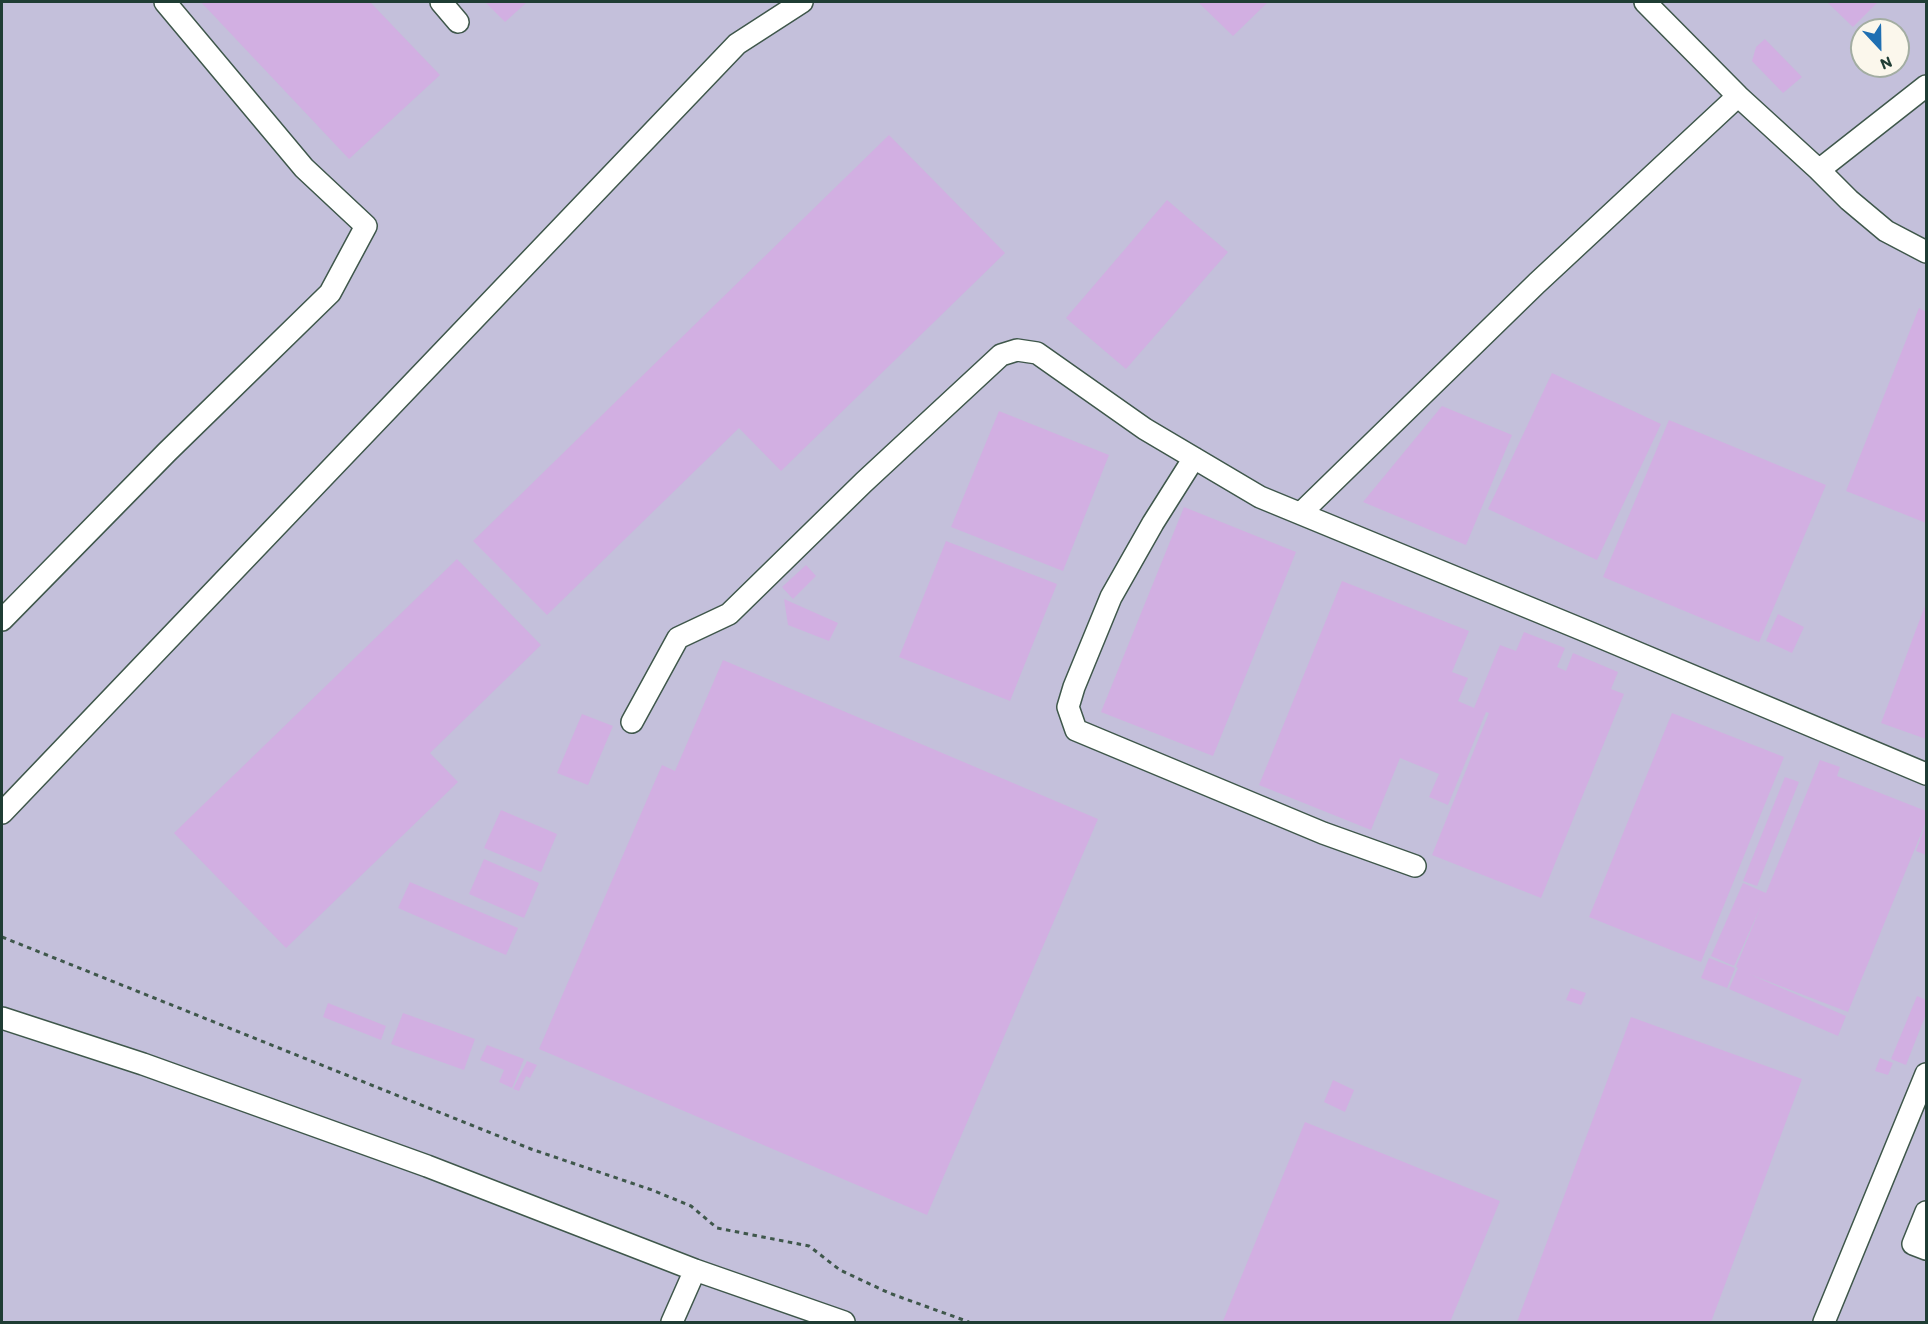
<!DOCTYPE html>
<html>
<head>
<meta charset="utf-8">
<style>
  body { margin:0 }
  #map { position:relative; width:1928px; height:1324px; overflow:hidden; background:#f2e9d0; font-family:Itim,sans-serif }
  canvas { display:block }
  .frame { position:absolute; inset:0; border:3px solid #1f3d34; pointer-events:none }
  .north { position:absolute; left:1850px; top:18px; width:60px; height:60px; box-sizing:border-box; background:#fbf7ec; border:2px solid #a3ada2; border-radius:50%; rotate:158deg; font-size:16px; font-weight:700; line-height:24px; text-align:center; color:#1f3d34 }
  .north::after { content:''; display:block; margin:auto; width:21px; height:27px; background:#1f6fb2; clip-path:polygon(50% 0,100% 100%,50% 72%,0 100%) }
</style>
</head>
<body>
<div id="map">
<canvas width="1928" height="1324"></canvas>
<div class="frame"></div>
<div class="north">N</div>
</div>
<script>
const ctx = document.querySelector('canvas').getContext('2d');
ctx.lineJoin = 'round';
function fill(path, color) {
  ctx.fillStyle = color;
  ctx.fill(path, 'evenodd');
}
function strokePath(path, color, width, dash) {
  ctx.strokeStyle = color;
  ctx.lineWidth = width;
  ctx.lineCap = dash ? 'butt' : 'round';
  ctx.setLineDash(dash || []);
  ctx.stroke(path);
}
fill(new Path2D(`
  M2,2H1926V1322H2ZM1862,30H1898V66H1862Z`), '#c4c0db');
fill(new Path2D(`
  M201,2H370L440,75L349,159Z
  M485,2H527L505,22Z
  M1198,2H1268L1233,36Z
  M1827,2H1878L1853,27Z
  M1765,39L1802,77L1783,93L1752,61L1756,47Z
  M889,135L1005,253L781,471L739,428L547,615L473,541Z
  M1167,200L1228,252L1126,369L1066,318Z
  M1919,308L1926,312V523L1846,491Z
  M1552,373L1661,424L1597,560L1488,509Z
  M1442,406L1512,435L1466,545L1363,502Z
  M999,411L1109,455L1063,571L951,527Z
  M1669,420L1826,485L1759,642L1603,577Z
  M1184,507L1296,552L1213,756L1101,712Z
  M946,541L1057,584L1010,701L899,657Z
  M457,559L541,645L430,753L458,782L286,948L174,833Z
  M806,565L816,576L793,599L782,587Z
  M1342,581L1469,631L1452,672L1468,678L1458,701L1474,708L1500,645L1516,651L1524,632L1565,648L1557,667L1566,671L1573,653L1618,672L1611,689L1624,694L1541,898L1432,855L1489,713L1486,712L1448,805L1429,797L1439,774L1400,758L1371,830L1259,785Z
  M784,599L838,623L829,641L788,625Z
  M1926,603V739L1881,723Z
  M1778,614L1804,627L1792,653L1766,641Z
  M723,660L1098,819L927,1215L539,1049L662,765L675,771Z
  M1672,713L1784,757L1701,962L1589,917Z
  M582,714L613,726L588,785L557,773Z
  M1820,760L1840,767L1837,776L1926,811L1925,824L1848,1012L1749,974L1846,1016L1838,1036L1729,989L1738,968L1736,967L1761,906L1734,966L1711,956L1743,883L1766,893Z
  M1785,777L1799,782L1757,886L1743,881Z
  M501,810L557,834L541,872L484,848Z
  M1926,824V855L1916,851Z
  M484,859L539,883L524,918L469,894Z
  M410,882L518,928L506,955L398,908Z
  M1709,958L1735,968L1727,988L1701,978Z
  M1571,988L1586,993L1581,1005L1566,1000Z
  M1917,996L1926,1000V1014L1906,1065L1891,1059Z
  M328,1003L386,1026L381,1040L323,1017Z
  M403,1013L475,1039L464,1070L391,1044Z
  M1631,1017L1802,1079L1711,1322H1517Z
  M487,1045L524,1059L512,1088L499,1082L504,1070L480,1060Z
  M1880,1058L1893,1063L1888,1075L1875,1071Z
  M527,1061L537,1065L530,1078L526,1076L519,1091L513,1089Z
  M1333,1080L1354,1090L1345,1112L1324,1102Z
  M1305,1122L1500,1201L1450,1322H1228L1223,1321Z`), '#d2afe2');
const minor = new Path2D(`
  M441,2L458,22
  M1645,2L1738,96L1819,170L1849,200L1886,231L1926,252
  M1819,170L1926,86
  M1194,458L1153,523L1111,597L1074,687L1068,707L1076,730L1323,833L1415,866
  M1301,513L1537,283L1738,96
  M2,620L167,452L330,293L366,226L304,168L165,2
  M632,722L678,638L729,614L864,482L1001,355L1017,350L1037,353L1145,429L1260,497L1588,632L1926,774
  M2,813L737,44L802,2
  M2,1018L143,1064L427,1166L695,1270L844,1322
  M1926,1212L1913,1244L1926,1249
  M672,1322L695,1270
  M1824,1322L1926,1074`);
strokePath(minor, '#3f574b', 24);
strokePath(new Path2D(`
  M2,937L531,1149L652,1190L691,1206L717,1228L809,1246L840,1270L889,1293L969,1322`), '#3f574b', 3, [4.5, 4.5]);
strokePath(minor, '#fff', 21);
</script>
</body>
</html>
